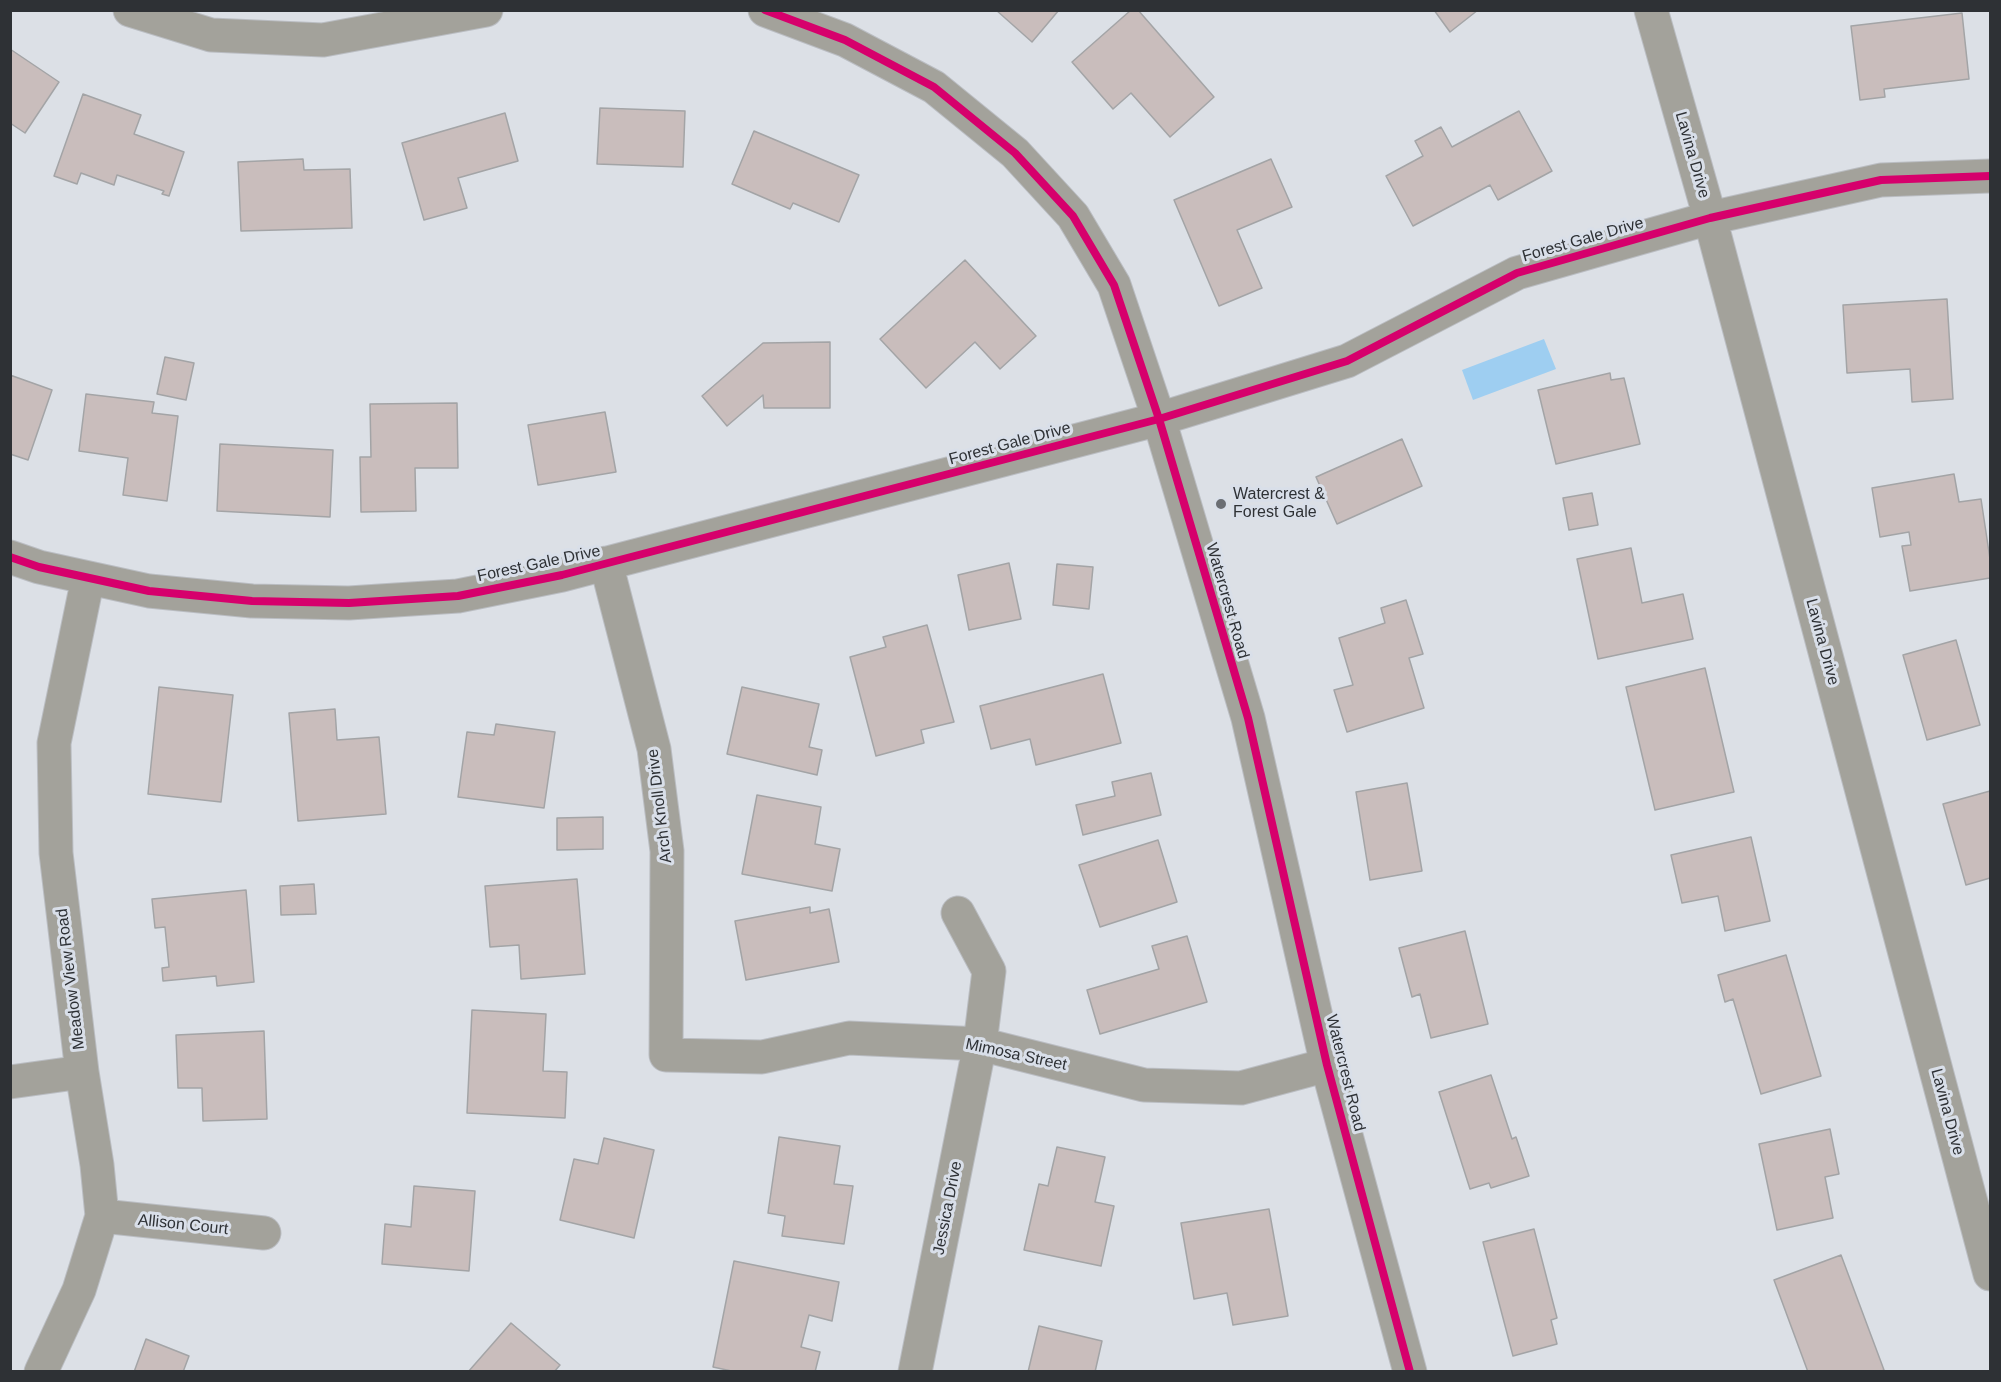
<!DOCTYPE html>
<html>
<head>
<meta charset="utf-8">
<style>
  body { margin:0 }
  #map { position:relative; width:2001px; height:1382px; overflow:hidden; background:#dce0e6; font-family:Arial,sans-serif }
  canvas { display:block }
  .frame { position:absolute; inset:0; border:12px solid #2e3135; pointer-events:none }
</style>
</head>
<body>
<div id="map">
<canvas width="2001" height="1382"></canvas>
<div class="frame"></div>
</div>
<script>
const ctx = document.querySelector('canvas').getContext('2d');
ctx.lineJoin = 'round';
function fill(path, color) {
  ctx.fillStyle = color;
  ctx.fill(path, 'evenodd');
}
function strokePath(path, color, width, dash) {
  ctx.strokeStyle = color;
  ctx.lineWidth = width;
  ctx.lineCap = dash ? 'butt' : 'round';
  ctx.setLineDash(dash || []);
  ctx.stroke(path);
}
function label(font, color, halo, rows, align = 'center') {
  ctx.font = font + ' Arial,sans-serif';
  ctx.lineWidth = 6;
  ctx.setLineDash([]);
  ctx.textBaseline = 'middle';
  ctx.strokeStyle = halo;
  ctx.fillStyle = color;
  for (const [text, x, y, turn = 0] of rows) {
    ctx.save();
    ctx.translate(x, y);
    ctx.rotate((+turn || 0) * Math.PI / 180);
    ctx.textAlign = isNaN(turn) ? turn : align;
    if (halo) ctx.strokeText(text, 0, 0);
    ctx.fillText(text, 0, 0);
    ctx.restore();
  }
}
fill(new Path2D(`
  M1544,339L1556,369L1473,400L1462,370Z`), '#9ecef1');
const building = new Path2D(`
  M996,10H1059L1032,42Z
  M1131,10H1138L1214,97L1170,137L1131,93L1113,109L1072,62Z
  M1434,10H1478L1450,32Z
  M1962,13L1969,79L1884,89L1885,97L1860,100L1851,26Z
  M10,49L59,82L25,133L10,123Z
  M83,94L141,115L134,134L184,152L169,196L162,194L164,191L117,175L114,185L81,173L77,184L54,176Z
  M600,108L685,111L683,167L597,164Z
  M1519,111L1552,171L1498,200L1490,185L1413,226L1386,176L1423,156L1415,141L1441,127L1452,147Z
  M505,113L518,161L458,178L467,208L424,220L402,143Z
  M754,131L859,175L839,222L793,203L790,209L732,184Z
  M303,159L304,170L350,169L352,228L241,231L238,162Z
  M1271,159L1292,207L1237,230L1262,288L1219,306L1174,200Z
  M965,260L1036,336L1000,369L975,342L926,388L880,339Z
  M1947,299L1953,399L1912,402L1910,369L1847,373L1843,305Z
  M830,342V408H764L763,395L727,426L702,396L763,343Z
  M165,357L194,363L186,400L157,394Z
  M1610,373L1611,380L1624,378L1640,444L1556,464L1538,390Z
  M10,375L52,390L28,460L10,454Z
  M86,394L154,402L152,413L178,416L167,501L123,495L128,458L79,451Z
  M457,403L458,468H415L416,511L361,512L360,457H371L370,404Z
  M605,412L616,472L538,485L528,425Z
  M1402,439L1422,486L1337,524L1316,477Z
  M220,444L333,450L330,517L217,511Z
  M1954,474L1959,502L1981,499L1990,559V578L1910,591L1902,546L1911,545L1909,532L1880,537L1872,488Z
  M1592,493L1598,525L1569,530L1563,498Z
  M1631,548L1642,603L1683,594L1693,639L1598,659L1577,559Z
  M1009,563L1021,619L969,630L958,575Z
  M1057,564L1093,567L1089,609L1053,605Z
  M1406,600L1423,654L1409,658L1424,708L1347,732L1334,690L1353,685L1339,638L1385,623L1381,608Z
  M927,625L954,722L921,730L924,743L876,756L850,657L886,647L883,637Z
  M1956,640L1980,725L1927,740L1903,655Z
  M1705,668L1734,792L1655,810L1626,687Z
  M1103,674L1121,743L1036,765L1030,739L991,749L980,706Z
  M159,687L233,695L221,802L148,794Z
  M742,687L819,704L809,747L822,750L817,775L727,754Z
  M335,709L337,740L379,737L386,814L298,821L289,713Z
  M496,724L555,732L544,808L458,797L467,732L494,735Z
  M1151,773L1161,815L1083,835L1076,805L1115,796L1112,782Z
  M1407,783L1422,871L1370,880L1356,792Z
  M1990,791V878L1966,885L1943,804Z
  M757,795L821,807L815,844L840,849L832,891L742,874Z
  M603,817V849L557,850V818Z
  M1751,837L1770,921L1725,931L1718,896L1682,903L1671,855Z
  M1158,840L1177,902L1100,927L1079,865Z
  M577,879L585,974L521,979L519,945L490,947L485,886Z
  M314,884L316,914L281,915L280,886Z
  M246,890L254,982L217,986L216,976L163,981L162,968L169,967L165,927L155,928L152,899Z
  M810,907V913L829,909L839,962L746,980L735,921Z
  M1465,931L1488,1024L1431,1038L1420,994L1412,997L1399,948Z
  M1187,936L1207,1002L1100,1034L1087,990L1159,969L1152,946Z
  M1786,955L1821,1076L1761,1094L1733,999L1725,1002L1718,975Z
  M472,1010L546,1014L543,1071L567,1072L565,1118L467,1113Z
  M264,1031L267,1119L203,1121L202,1088H178L176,1035Z
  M1491,1075L1512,1139L1516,1137L1529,1176L1491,1188L1489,1183L1470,1189L1439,1092Z
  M1830,1129L1839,1174L1825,1177L1833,1218L1777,1230L1759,1144Z
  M779,1137L840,1146L834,1184L853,1186L844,1244L782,1236L785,1216L768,1213Z
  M604,1138L654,1150L634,1238L560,1220L574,1159L598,1164Z
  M1057,1147L1105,1157L1095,1202L1114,1206L1101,1266L1024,1250L1039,1184L1048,1186Z
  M414,1186L475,1191L469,1271L382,1264L385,1224L411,1227Z
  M1269,1209L1288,1316L1233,1325L1227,1293L1194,1299L1181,1223Z
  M1534,1229L1557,1318L1551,1320L1557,1344L1513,1356L1483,1242Z
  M1841,1255L1884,1370L1879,1372H1808L1774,1280Z
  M734,1261L839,1282L832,1321L809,1315L801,1347L820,1352L815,1372H736L713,1367Z
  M511,1323L560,1365L554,1372H468Z
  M1039,1326L1102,1341L1095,1372H1028Z
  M146,1339L189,1356L183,1372H134Z`);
fill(building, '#c9bdbc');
strokePath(building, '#a3a4a6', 1.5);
const minor = new Path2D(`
  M130,10L211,35L323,40L486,10
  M765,10L845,40L934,87L1015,153L1073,216L1114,285L1159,419L1248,718L1327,1065L1410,1372
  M1651,10L1710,218L1990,1274
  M10,557L39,567L149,591L252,601L349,603L458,596L562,575L1159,419L1347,361L1517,273L1710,218L1881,180L1990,176
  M606,563L654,749L667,851L666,1055L762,1057L849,1038L980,1044L1144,1085L1241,1088L1327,1065
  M10,1082L82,1072
  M102,1216L264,1233
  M41,1372L79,1290L102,1216L97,1165L82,1072L56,853L54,743L88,578
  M915,1372L980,1044L989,971L958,913`);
strokePath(minor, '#babdc2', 35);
strokePath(minor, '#a3a29b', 33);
strokePath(new Path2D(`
  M765,10L845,40L934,87L1015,153L1073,216L1114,285L1159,419L1248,718L1327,1065L1410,1372
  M10,557L39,567L149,591L252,601L349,603L458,596L562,575L1159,419L1347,361L1517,273L1710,218L1881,180L1990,176`), '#d6006c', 8);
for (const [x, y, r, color] of [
  [1221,504,6,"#6b6e73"]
]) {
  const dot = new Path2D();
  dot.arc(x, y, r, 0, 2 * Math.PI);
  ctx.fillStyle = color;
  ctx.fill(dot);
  strokePath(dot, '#d9dfe9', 2);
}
label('16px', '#2e3135', '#d9dfe9', [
  ["Lavina Drive",1692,155,74],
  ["Forest Gale Drive",1583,240,-16],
  ["Forest Gale Drive",1010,444,-15],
  ["Forest Gale Drive",539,564,-12],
  ["Watercrest Road",1227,601,74],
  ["Lavina Drive",1822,642,75],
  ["Arch Knoll Drive",660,806,-97],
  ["Meadow View Road",71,979,-97],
  ["Mimosa Street",1016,1055,12],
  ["Watercrest Road",1345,1073,76],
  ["Lavina Drive",1947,1112,75],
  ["Jessica Drive",948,1208,-79],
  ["Allison Court",183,1225,6]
]);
label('16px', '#2e3135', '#d9dfe9', [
  ["Watercrest &",1233,495],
  ["Forest Gale",1233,513]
], 'left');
</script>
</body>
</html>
